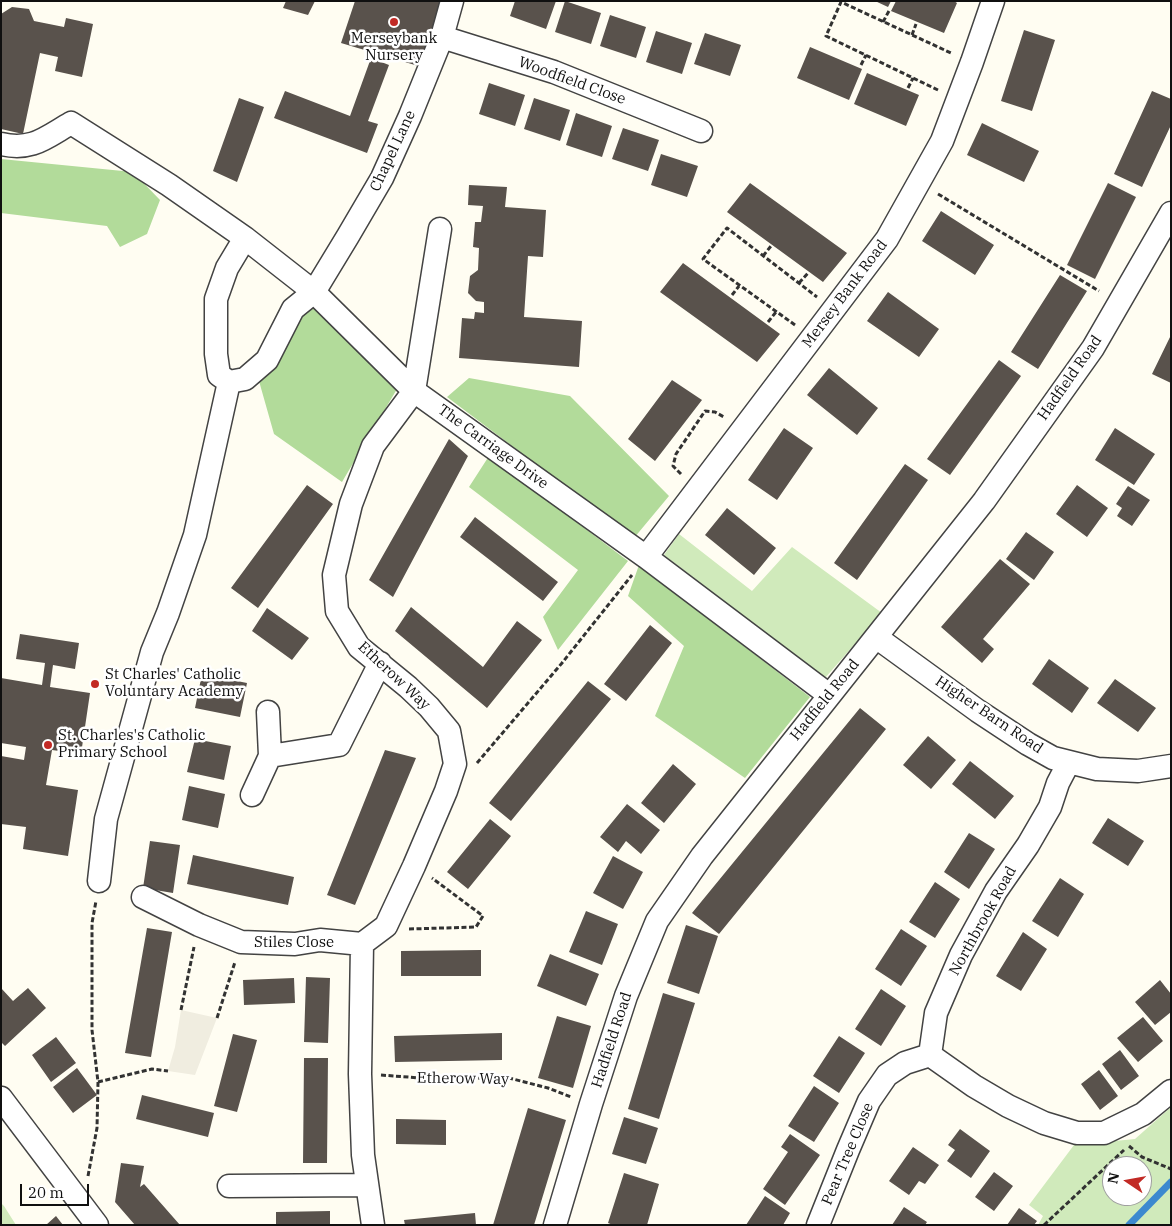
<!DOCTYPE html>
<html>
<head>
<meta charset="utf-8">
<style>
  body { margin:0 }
  #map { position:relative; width:1172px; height:1226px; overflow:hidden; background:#fffdf2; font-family:"IBM Plex Serif",serif }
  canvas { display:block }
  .frame { position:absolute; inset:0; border:2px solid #101010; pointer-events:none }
  .north { position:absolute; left:1102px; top:1156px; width:50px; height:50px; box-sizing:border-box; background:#fff; border:1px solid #9f9f9f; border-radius:50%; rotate:282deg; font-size:14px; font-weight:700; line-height:20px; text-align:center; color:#101010 }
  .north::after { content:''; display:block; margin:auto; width:18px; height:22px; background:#c22a25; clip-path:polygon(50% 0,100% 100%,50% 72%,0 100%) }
  .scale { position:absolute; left:20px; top:1184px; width:69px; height:22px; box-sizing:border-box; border:2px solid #101010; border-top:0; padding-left:6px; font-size:15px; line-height:18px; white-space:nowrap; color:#101010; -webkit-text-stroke:4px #fff; paint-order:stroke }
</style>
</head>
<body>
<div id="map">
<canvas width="1172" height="1226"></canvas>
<div class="frame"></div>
<div class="north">N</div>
<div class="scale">20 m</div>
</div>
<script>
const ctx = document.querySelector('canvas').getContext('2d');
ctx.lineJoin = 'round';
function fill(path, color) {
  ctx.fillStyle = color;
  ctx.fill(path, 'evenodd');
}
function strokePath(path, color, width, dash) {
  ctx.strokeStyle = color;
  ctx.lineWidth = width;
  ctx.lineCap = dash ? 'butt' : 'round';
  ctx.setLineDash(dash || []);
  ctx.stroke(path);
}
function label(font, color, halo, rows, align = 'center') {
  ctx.font = font + ' "IBM Plex Serif",serif';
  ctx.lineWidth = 5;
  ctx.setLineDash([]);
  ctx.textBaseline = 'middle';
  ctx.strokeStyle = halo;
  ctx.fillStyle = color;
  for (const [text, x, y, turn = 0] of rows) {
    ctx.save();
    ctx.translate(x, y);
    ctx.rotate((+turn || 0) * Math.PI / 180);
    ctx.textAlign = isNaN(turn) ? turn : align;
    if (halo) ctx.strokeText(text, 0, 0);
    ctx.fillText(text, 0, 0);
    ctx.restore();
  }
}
fill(new Path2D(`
  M679,534L752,591L792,547L882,613L825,678L664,555Z
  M1171,1107V1225H1038L1043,1216L1029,1205L1074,1145L1135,1139ZM1112,1166H1142V1196H1112Z
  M1,1203L4,1206L16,1225H1Z`), '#d0eabb');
fill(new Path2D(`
  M1,159L133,172L160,200L147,234L120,247L107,226L1,213Z
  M310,304L397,389L342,482L274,434L259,381Z
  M469,378L570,396L669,496L634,538L447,397Z
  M489,456L628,561L558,650L543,617L578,570L469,487Z
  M639,565L810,697L745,778L655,716L684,646L628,596Z`), '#b2db9a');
fill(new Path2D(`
  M181,1010L217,1018L195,1075L168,1071L175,1047Z`), '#f0ede0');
strokePath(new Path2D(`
  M1129,1225L1171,1182`), '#3c89cf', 7);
fill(new Path2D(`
  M286,1H315L308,15L283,8Z
  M355,1H448L425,68L341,43Z
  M515,1H556L546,29L510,16Z
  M565,1L601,13L591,44L555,32Z
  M875,1H891L888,7Z
  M896,1H954L957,3L944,33L891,11Z
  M12,7L29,9L34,21L64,27L66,18L93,24L82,77L55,71L58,57L40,53L23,134L1,129V14Z
  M610,15L646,27L636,58L600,46Z
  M1024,30L1055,40L1032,111L1001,101Z
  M656,31L692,43L682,74L646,62Z
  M705,33L741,45L730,76L694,64Z
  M810,47L862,69L849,100L797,78Z
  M371,58L389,65L368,121L378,124L367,153L274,118L285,91L350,116Z
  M867,73L919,95L906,126L854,104Z
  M489,83L525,95L515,126L479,114Z
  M1152,91L1171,99V125L1142,187L1114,174Z
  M239,98L264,107L237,182L213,171Z
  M534,98L570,110L560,141L524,129Z
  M576,113L612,126L602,157L566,145Z
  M982,123L1039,151L1024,182L967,155Z
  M623,128L659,140L648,171L612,159Z
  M661,154L698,166L687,197L651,185Z
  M750,183L847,253L823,282L727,212Z
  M1108,183L1136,197L1095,279L1067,265Z
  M469,185L507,187L505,207L546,210L543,257L528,256L524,317L582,321L579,367L459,358L462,318L474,319L475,312L484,313V302L476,301L468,293L470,276L478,270L479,248L473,247L475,222H481L483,206L468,205Z
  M941,211L994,245L975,275L922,241Z
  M683,263L780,334L757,362L660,292Z
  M1060,275L1087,291L1038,369L1011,352Z
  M888,292L939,329L919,357L867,321Z
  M1171,335V383L1152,374Z
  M999,360L1021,376L950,475L927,459Z
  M829,368L878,408L857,435L807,395Z
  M672,380L702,400L655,461L628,439Z
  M784,428L813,448L777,500L748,480Z
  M1115,428L1155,454L1134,485L1095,460Z
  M449,439L468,456L393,597L369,580Z
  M905,464L928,480L857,580L834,563Z
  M307,485L333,504L258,608L231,588Z
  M1077,485L1108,508L1087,537L1056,514Z
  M1128,486L1150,500L1132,526L1117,516L1122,508L1116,504Z
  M727,508L776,548L754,575L705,535Z
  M475,517L558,582L543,601L460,537Z
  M1026,532L1054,552L1034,580L1006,559Z
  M1000,559L1030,584L983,639L994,649L982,663L941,627Z
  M411,607L483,667L517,621L542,640L487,708L395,631Z
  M267,608L309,638L292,660L252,631Z
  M650,625L672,643L626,701L604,684Z
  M20,634L79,643L75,669L53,665L50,687L90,693L81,754L52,750L46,785L78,790L68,856L23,849L26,827L1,824V756L24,760L26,747L1,743V678L42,685L45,663L16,659Z
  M1049,659L1089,688L1072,713L1032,684Z
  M202,674L247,683L240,717L195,708Z
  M1115,679L1156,708L1138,732L1097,703Z
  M588,681L611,699L511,821L489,803Z
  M860,708L886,729L719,934L692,913Z
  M928,736L956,760L931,789L903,765Z
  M195,739L231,746L224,780L187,772Z
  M385,750L416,758L355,905L327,895Z
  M970,761L1014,796L995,819L952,784Z
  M673,764L696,784L664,823L641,803Z
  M189,786L225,794L218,828L182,820Z
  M627,804L660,830L641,854L626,841L618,852L600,837Z
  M1108,818L1144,841L1128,866L1092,843Z
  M490,819L511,836L468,889L447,872Z
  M969,833L995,849L969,889L944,872Z
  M150,841L180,845L173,893L143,888Z
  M193,855L294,877L288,905L187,884Z
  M613,856L643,872L623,909L593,893Z
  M1060,878L1084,894L1058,937L1032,921Z
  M935,882L960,899L935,938L909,922Z
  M586,911L618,924L602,965L569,952Z
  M686,925L718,936L699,994L667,983Z
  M147,928L172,932L151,1057L125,1053Z
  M901,929L927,946L901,986L875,969Z
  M1023,932L1047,949L1021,991L996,976Z
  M481,950V976H401V951Z
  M550,954L599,974L586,1006L537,986Z
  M306,977L330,978L328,1043L304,1042Z
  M294,978L295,1003L244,1005L243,980Z
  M1160,980L1171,994V1012L1155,1025L1135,1002Z
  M1,988L13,1001L28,988L46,1008L5,1046L1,1042Z
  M881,989L906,1006L881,1046L855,1029Z
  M663,993L695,1003L659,1119L628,1109Z
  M557,1016L591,1026L573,1088L538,1078Z
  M1143,1017L1163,1041L1138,1062L1117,1038Z
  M502,1033V1060L395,1062L394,1036Z
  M233,1034L257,1040L237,1112L214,1106Z
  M839,1036L865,1053L839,1093L813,1076Z
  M56,1037L76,1063L51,1082L32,1055Z
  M1120,1050L1139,1076L1121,1090L1102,1064Z
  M304,1058H328L327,1163H303Z
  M77,1068L97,1095L73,1113L53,1087Z
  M1099,1070L1118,1096L1100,1110L1081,1084Z
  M814,1086L839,1103L814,1142L788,1126Z
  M142,1095L214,1113L208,1137L136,1119Z
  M528,1108L566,1120L534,1225H493Z
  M624,1117L658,1128L646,1164L612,1154Z
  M396,1119L446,1120V1145L396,1144Z
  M960,1129L990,1151L971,1178L947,1161L955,1150L948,1145Z
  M790,1134L820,1155L785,1205L763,1189L788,1152L781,1147Z
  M913,1147L939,1165L925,1184L919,1181L909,1195L889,1181Z
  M121,1163L144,1166L140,1187L144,1184L180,1225H135L115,1202Z
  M994,1172L1013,1186L994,1211L975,1197Z
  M624,1173L659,1184L647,1225H613L608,1223Z
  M765,1196L790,1213L783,1225H746Z
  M904,1207L927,1222L925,1225H892Z
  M1019,1208L1037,1221L1034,1225H1007Z
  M330,1211V1225H276V1212Z
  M475,1213L476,1225H405L404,1220Z
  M56,1216L63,1225H46Z`), '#59524c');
const minor = new Path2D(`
  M442,37L554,72L701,131
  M1,144C32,151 45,138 71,123L169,185L245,238L314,292L414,391L646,557L829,695
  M245,238L227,268L216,299V354L219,375L229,382L245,379L267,360L293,309L314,292L348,236L382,178L410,116L442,37L452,1
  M646,557L887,239L942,141L972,62L993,1
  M876,637L978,711L1028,744L1053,758L1097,769L1138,771L1171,766
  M270,756L339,745L380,663
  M1069,762L1058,783L1050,807L1028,845L996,891L961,955L936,1013L930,1055L974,1086L1008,1106L1044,1123L1077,1133H1104L1143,1114L1171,1091
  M252,795L270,756L268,712
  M99,881L106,819L152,652L168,613L195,535L229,382
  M143,897L199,925L241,942L295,944L320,940L362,944
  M1,1098L97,1225
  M229,1186L367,1185
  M373,1225L363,1155L360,1074L362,944L386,926L414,866L446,791L455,764L449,731L429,707L408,687L359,647L337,611L334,575L351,504L373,446L414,391L440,229
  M555,1225L591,1104L626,996L657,921L702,856L984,501L1093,348L1171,213
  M818,1225L848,1150L869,1101L887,1075L905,1063L930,1055`);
strokePath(minor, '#434343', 25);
strokePath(new Path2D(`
  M883,22L890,9
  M912,35L916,24
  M861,65L866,55
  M908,88L913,78
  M938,90L826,36L841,2L951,53
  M938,194L1099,291
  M763,256L771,246
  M799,283L808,273
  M732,295L739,286
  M768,322L776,312
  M795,325L703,259L727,228L817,297
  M681,474L673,466L676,454L705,411L715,412L724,417
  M477,763L562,663L632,575
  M409,929L476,927L483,916L432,878
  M181,1010L194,947
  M217,1018L235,962
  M381,1075L446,1080L505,1077L548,1088L571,1097
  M98,1082L152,1069L168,1071
  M1129,1146L1142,1157L1171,1169
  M88,1176L97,1128L98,1082L92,1030V923L96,901
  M1044,1225L1124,1150`), '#323232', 3, [5, 2.5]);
strokePath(minor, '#fff', 22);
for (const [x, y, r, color] of [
  [394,22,5,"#c22a25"],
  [95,684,5,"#c22a25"],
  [48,745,5,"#c22a25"]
]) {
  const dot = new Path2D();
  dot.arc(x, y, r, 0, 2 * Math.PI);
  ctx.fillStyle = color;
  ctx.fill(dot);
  strokePath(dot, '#fff', 2);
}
label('15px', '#101010', '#fff', [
  ["Merseybank",394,39,"center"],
  ["Nursery",394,56,"center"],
  ["St Charles' Catholic",105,675],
  ["Voluntary Academy",105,692],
  ["St. Charles's Catholic",58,736],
  ["Primary School",58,753]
], 'left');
label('15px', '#101010', '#fff', [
  ["Woodfield Close",572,81,20],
  ["Chapel Lane",393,151,-65],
  ["Mersey Bank Road",845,294,-53],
  ["Hadfield Road",1070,378,-55],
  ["The Carriage Drive",493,447,36],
  ["Etherow Way",394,676,43],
  ["Hadfield Road",825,700,-51],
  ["Higher Barn Road",989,715,34],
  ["Northbrook Road",983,921,-61],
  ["Stiles Close",294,943],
  ["Hadfield Road",612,1040,-72],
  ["Etherow Way",463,1079,1],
  ["Pear Tree Close",848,1154,-67]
]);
</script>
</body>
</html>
